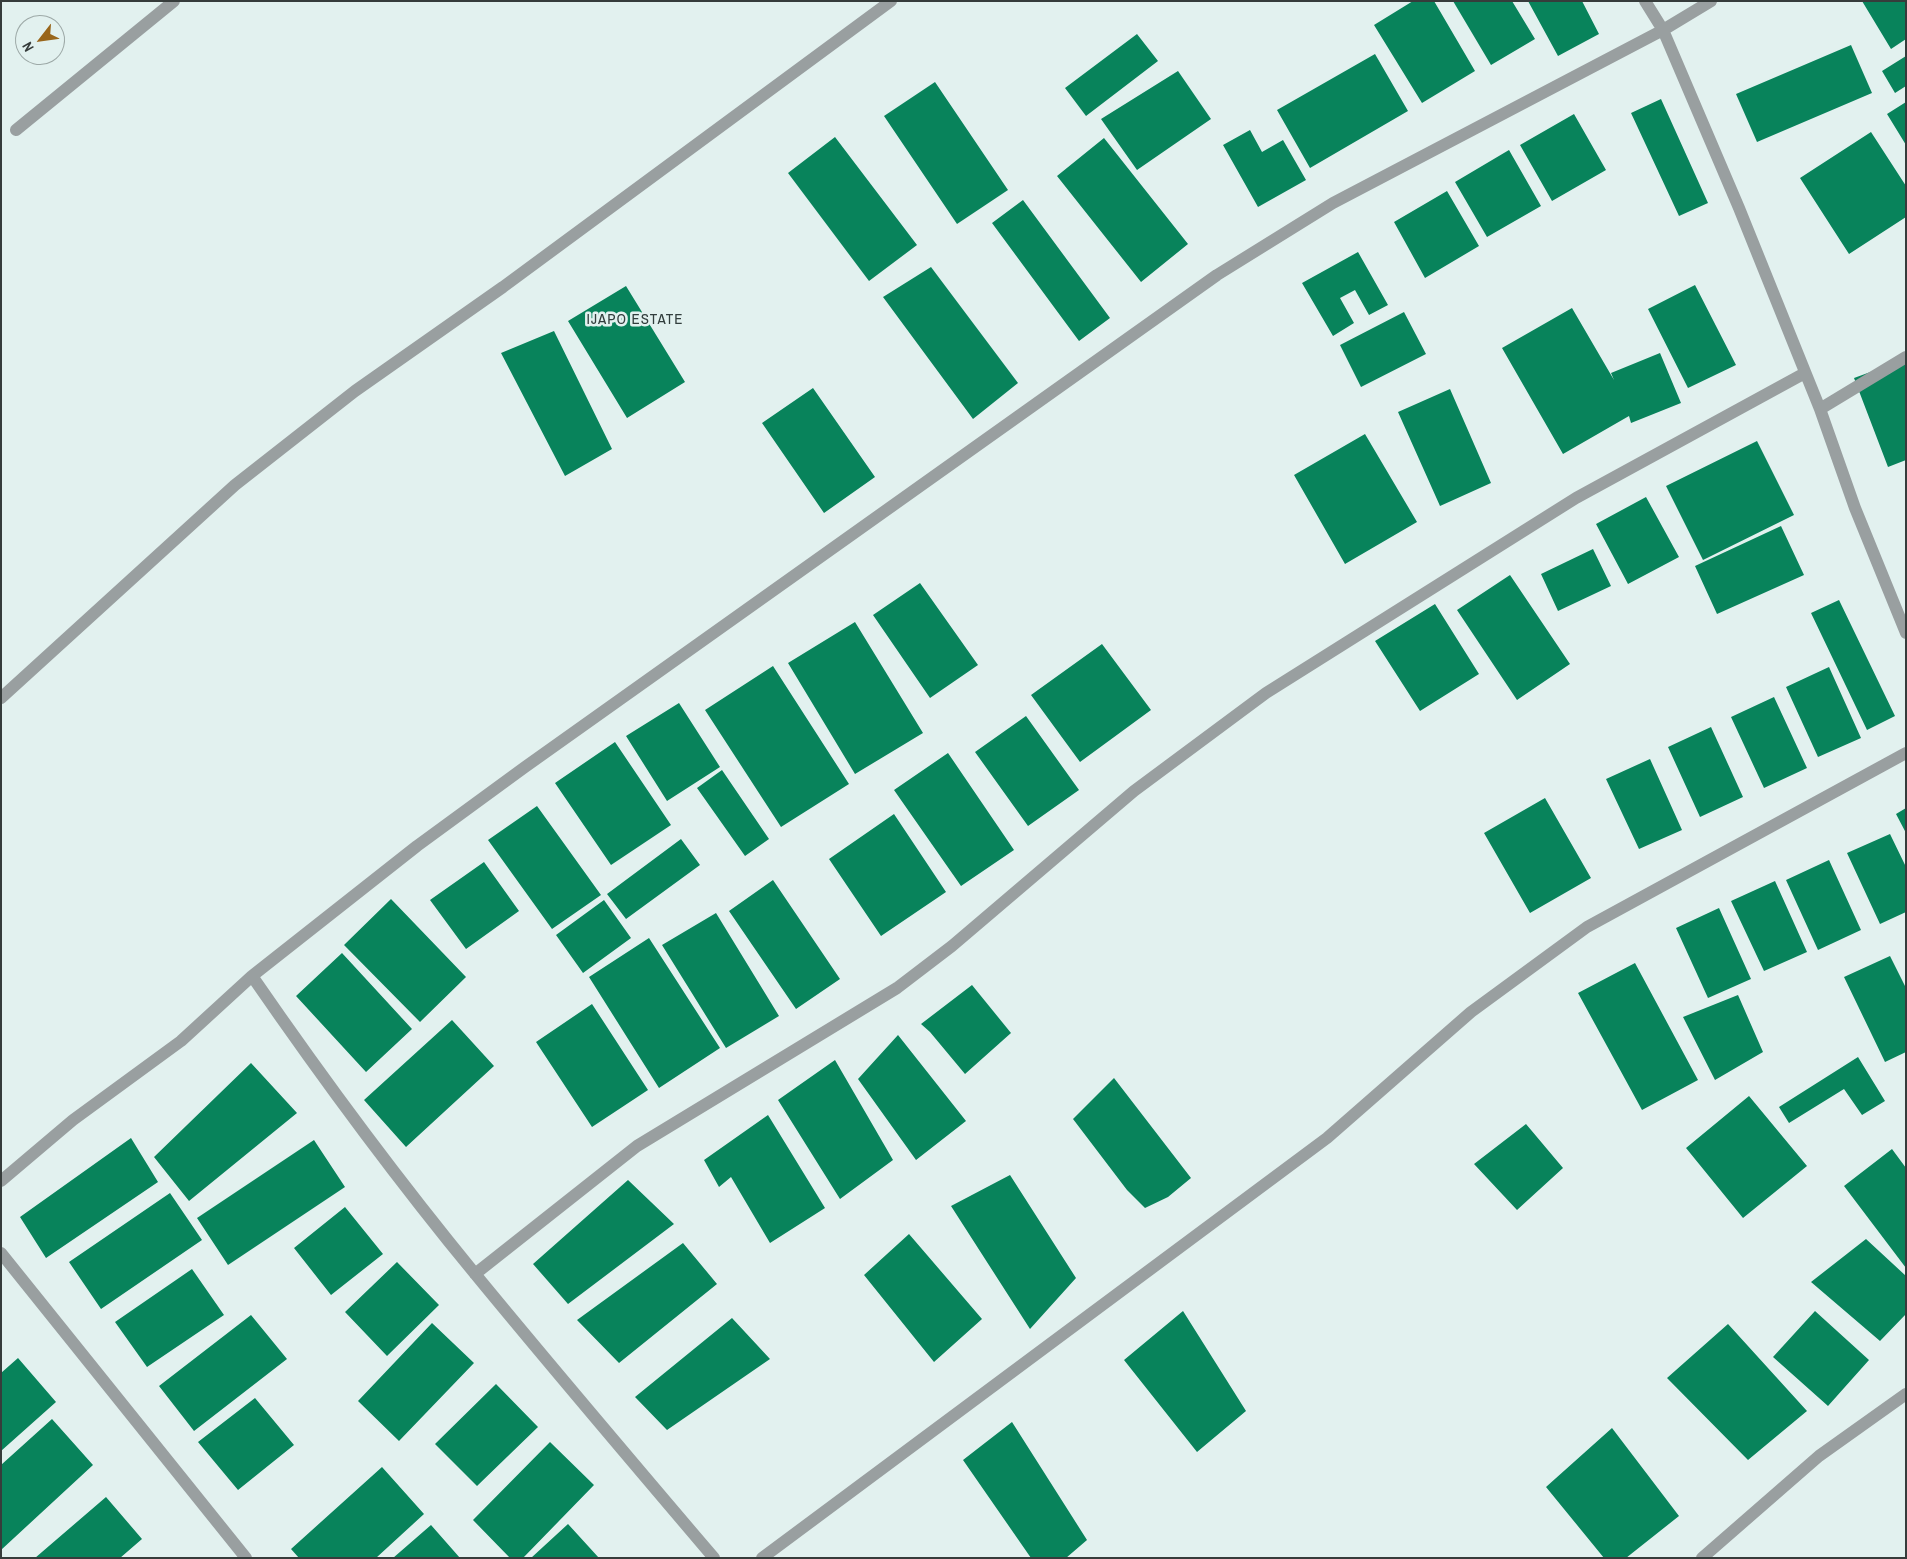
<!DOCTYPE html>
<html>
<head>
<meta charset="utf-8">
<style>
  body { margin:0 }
  #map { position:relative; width:1907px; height:1559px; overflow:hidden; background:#e2f1ef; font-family:"Archivo Narrow",sans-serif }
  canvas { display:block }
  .frame { position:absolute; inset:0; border:2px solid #363c3b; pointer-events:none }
  .north { position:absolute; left:15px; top:15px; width:50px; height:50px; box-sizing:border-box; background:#e2f1ef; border:1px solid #9da9a7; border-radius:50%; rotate:240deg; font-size:14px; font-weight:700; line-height:20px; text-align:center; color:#363c3b }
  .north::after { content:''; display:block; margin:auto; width:18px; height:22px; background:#99661b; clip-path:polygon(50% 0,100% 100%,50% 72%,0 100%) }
</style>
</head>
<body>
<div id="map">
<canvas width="1907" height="1559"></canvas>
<div class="frame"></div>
<div class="north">N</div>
</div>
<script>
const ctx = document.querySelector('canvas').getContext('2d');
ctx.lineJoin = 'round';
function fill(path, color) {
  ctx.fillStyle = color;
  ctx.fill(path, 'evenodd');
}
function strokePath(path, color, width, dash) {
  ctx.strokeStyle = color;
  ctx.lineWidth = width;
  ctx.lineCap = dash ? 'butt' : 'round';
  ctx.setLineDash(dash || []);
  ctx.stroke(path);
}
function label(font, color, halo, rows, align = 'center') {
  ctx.font = font + ' "Archivo Narrow",sans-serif';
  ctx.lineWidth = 5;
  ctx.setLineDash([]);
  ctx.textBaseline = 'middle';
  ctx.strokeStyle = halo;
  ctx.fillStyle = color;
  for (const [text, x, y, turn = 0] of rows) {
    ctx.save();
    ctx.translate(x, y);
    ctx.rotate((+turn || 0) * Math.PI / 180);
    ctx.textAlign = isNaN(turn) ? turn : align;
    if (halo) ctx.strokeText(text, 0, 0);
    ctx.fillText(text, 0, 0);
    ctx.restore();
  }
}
fill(new Path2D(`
  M1413,1H1434L1475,71L1422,103L1374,25Z
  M1453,1H1512L1535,39L1491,65Z
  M1528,1H1582L1599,34L1558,56Z
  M1862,1H1906V39L1891,49Z
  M1137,34L1158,61L1086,116L1065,88Z
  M1851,45L1872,93L1757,142L1736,94Z
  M1375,54L1408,111L1310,168L1277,110Z
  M1906,56V86L1895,93L1882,71Z
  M1178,71L1211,119L1137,170L1101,119Z
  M935,82L1008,190L957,224L884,116Z
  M1661,99L1708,203L1679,216L1631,113Z
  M1906,102V145L1887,114Z
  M1574,114L1606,170L1552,201L1520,145Z
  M1250,130L1262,152L1283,140L1306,180L1258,207L1223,145Z
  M1871,132L1906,186V217L1849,254L1800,178Z
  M835,137L917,245L869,281L788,173Z
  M1104,138L1188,244L1141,282L1057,176Z
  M1509,150L1541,206L1487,237L1455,182Z
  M1447,191L1479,246L1425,278L1394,222Z
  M1023,200L1110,318L1079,341L992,223Z
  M1358,252L1388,305L1369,315L1355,290L1340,298L1354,323L1333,336L1302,283Z
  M931,267L1018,383L973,419L883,297Z
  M1695,285L1736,365L1688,388L1648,309Z
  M626,286L685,382L627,418L568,321Z
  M1572,308L1614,380L1611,373L1660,353L1681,403L1631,423L1629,416L1563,454L1502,348Z
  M1404,312L1426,354L1361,387L1340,345Z
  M554,331L612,449L565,476L501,353Z
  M1906,359V460L1888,467L1854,378Z
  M813,388L875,477L824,513L762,423Z
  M1450,389L1491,483L1440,506L1398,412Z
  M1365,434L1417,522L1345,564L1294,475Z
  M1757,441L1794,515L1703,560L1666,486Z
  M1646,497L1679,557L1628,584L1596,524Z
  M1781,526L1804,575L1717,614L1695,566Z
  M1593,549L1611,586L1558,611L1541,574Z
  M1510,575L1570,664L1517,700L1457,610Z
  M920,583L978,665L930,698L873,615Z
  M1839,600L1895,716L1867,730L1811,613Z
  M1435,604L1479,674L1420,711L1375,641Z
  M855,622L923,733L855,774L788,663Z
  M1102,644L1151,710L1080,762L1031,695Z
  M773,666L849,784L781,827L705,710Z
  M1829,667L1861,738L1818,757L1786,687Z
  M1774,697L1807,768L1764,788L1731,717Z
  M679,703L720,767L667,801L626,736Z
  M1026,716L1079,790L1028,826L975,752Z
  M1711,727L1743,797L1700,817L1668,747Z
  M615,742L671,825L611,865L555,783Z
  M948,753L1014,850L961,886L894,790Z
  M1650,759L1682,830L1639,849L1606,779Z
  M722,770L769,839L745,856L697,788Z
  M1545,798L1591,878L1530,913L1484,833Z
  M537,806L601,895L552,929L488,840Z
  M1906,808V833L1896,814Z
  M894,814L946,892L881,936L829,859Z
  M1890,834L1906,867V912L1880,924L1847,853Z
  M681,839L700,865L626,919L607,894Z
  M1829,860L1861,930L1818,950L1786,880Z
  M484,862L519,911L466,949L430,900Z
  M773,880L840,979L796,1009L729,911Z
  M1775,881L1807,952L1764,971L1731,901Z
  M391,899L466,977L420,1022L344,945Z
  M604,900L631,938L583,973L556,935Z
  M1719,908L1751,979L1708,998L1676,928Z
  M716,913L779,1016L726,1048L662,945Z
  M649,938L720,1048L659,1088L589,977Z
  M342,953L412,1029L366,1072L296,996Z
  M1890,956L1906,988V1052L1885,1062L1844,977Z
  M1635,963L1698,1080L1642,1110L1578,993Z
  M972,985L1011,1033L965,1074L930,1032L921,1024Z
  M1738,995L1763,1052L1715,1080L1683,1017Z
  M592,1004L648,1090L592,1127L536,1042Z
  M452,1020L494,1066L406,1147L364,1100Z
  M898,1035L966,1121L916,1160L858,1079Z
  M1858,1057L1885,1101L1862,1115L1844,1089L1789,1123L1779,1107Z
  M835,1060L893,1160L840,1199L778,1100Z
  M251,1063L297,1113L189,1201L154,1157Z
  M1114,1078L1191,1178L1168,1197L1145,1208L1127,1190L1073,1119Z
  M1749,1096L1807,1166L1743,1218L1686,1148Z
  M768,1115L825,1208L770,1243L731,1177L719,1187L704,1160Z
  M1526,1124L1563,1168L1517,1210L1474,1164Z
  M131,1138L158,1182L46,1258L20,1217Z
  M314,1140L345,1187L228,1265L197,1218Z
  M1892,1149L1906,1168V1268L1844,1186Z
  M1010,1175L1076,1278L1030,1329L951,1206Z
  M628,1180L674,1224L568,1304L533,1264Z
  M170,1193L202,1240L101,1309L69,1262Z
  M345,1207L383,1254L331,1295L294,1248Z
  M909,1234L982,1319L934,1362L864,1275Z
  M1866,1239L1906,1276V1314L1880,1341L1811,1282Z
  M683,1243L717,1284L619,1363L577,1320Z
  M397,1262L439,1305L387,1356L345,1312Z
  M192,1269L224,1315L147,1367L115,1322Z
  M1183,1311L1246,1411L1197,1452L1124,1360Z
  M1815,1311L1869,1360L1828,1406L1773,1357Z
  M251,1315L287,1359L194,1431L159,1386Z
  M732,1318L770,1359L667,1430L635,1397Z
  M432,1323L474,1363L399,1441L358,1401Z
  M1728,1324L1807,1411L1748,1460L1667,1378Z
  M18,1358L56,1402L1,1451V1373Z
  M496,1384L538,1427L477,1486L435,1444Z
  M255,1398L294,1445L238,1490L198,1442Z
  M52,1419L93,1465L1,1550V1465Z
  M1012,1422L1087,1540L1066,1558H1031L963,1460Z
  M1612,1428L1679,1516L1626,1558H1604L1546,1487Z
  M550,1442L594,1485L523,1558H510L473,1520Z
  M382,1467L424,1514L376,1558H299L291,1549Z
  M106,1497L142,1539L120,1558H35Z
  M568,1524L599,1558H531Z
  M431,1525L460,1558H393Z`), '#08835b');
strokePath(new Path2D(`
  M1645,1L1663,30L1739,208L1820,409L1855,508L1906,633
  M16,130L174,1
  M1820,409L1906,357
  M1,698L235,485L355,391L503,287L891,1
  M252,976C323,1079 397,1179 476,1275C554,1370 634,1464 714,1558
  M1,1181L73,1120L181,1041L252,976L417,846L525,767L1217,275L1333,203L1663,30L1711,1
  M1,1253L246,1558
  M475,1274L637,1146L897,988L952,946L1134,791L1266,693L1576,498L1805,373
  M762,1558L1327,1138L1471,1012L1587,927L1906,753
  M1702,1558L1819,1456L1906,1394`), '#999fa0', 12);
ctx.letterSpacing = '1px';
label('15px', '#323e3d', '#e2f1ef', [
  ["IJAPO ESTATE",635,320]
]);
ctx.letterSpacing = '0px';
</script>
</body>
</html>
